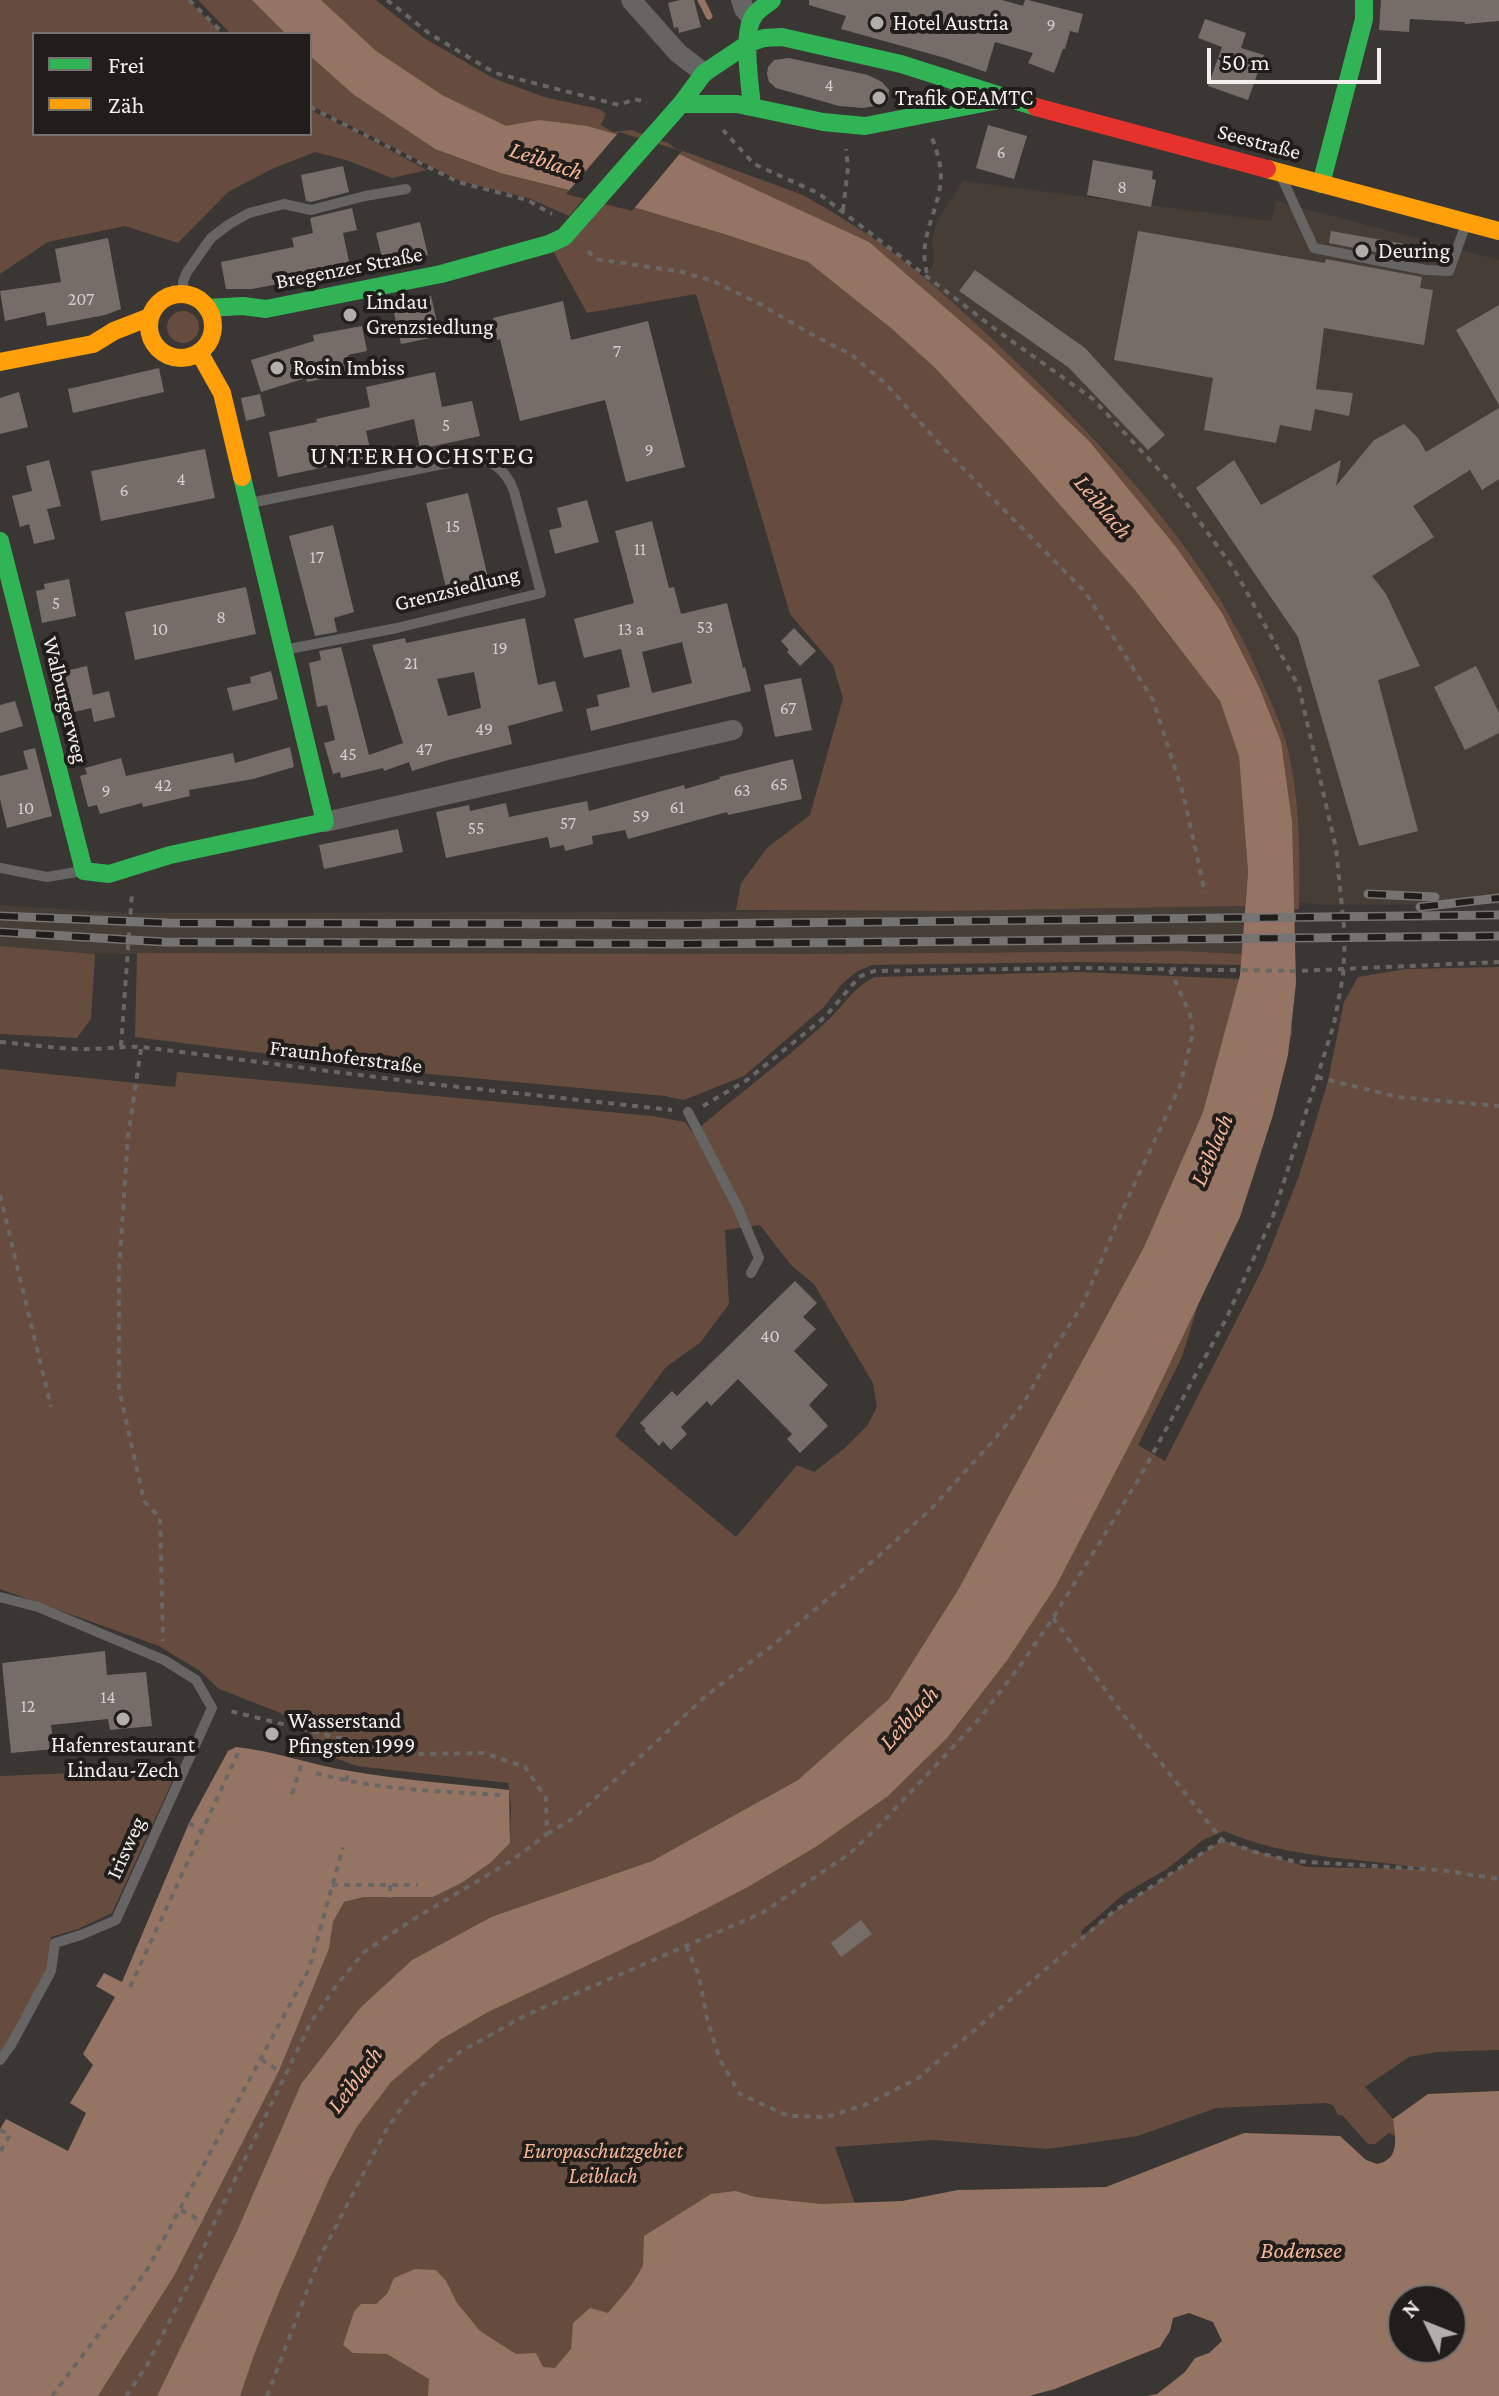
<!DOCTYPE html>
<html>
<head>
<meta charset="utf-8">
<style>
  body { margin:0 }
  #map { position:relative; width:1499px; height:2396px; overflow:hidden; background:#393634; font-family:"Crimson Pro",serif }
  canvas { display:block }
  .legend { position:absolute; left:32px; top:32px; width:280px; height:104px; box-sizing:border-box; background:#201d1b; border:2px solid #74716f; margin:0; padding:10px 14px; list-style:none; font-size:24px; color:#f3efed }
  .legend li { display:flex; align-items:center; gap:16px; height:40px }
  .legend b { width:40px; border:2px solid #74716f }
  .north { position:absolute; left:1387px; top:2284px; width:80px; height:80px; box-sizing:border-box; background:#201d1b; border:2px solid #74716f; border-radius:50%; rotate:313deg; font-size:22px; font-weight:700; line-height:32px; text-align:center; color:#f3efed }
  .north::after { content:''; display:block; margin:auto; width:28px; height:36px; background:#b2aeac; clip-path:polygon(50% 0,100% 100%,50% 72%,0 100%) }
  .scale { position:absolute; left:1207px; top:48px; width:174px; height:36px; box-sizing:border-box; border:4px solid #f3efed; border-top:0; padding-left:10px; font-size:24px; line-height:28px; white-space:nowrap; color:#f3efed; -webkit-text-stroke:6px #201d1b; paint-order:stroke }
</style>
</head>
<body>
<div id="map">
<canvas width="1499" height="2396"></canvas>
<ul class="legend">
<li><b style="height:10px;background:#30b455"></b>Frei</li>
<li><b style="height:10px;background:#ff9f0a"></b>Zäh</li>
</ul>
<div class="north">N</div>
<div class="scale">50 m</div>
</div>
<script>
const ctx = document.querySelector('canvas').getContext('2d');
ctx.lineJoin = 'round';
function fill(path, color) {
  ctx.fillStyle = color;
  ctx.fill(path, 'evenodd');
}
function strokePath(path, color, width, dash) {
  ctx.strokeStyle = color;
  ctx.lineWidth = width;
  ctx.lineCap = dash ? 'butt' : 'round';
  ctx.setLineDash(dash || []);
  ctx.stroke(path);
}
function label(font, color, halo, rows, align = 'center') {
  ctx.font = font + ' "Crimson Pro",serif';
  ctx.lineWidth = 8;
  ctx.setLineDash([]);
  ctx.textBaseline = 'middle';
  ctx.strokeStyle = halo;
  ctx.fillStyle = color;
  for (const [text, x, y, turn = 0] of rows) {
    ctx.save();
    ctx.translate(x, y);
    ctx.rotate((+turn || 0) * Math.PI / 180);
    ctx.textAlign = isNaN(turn) ? turn : align;
    if (halo) ctx.strokeText(text, 0, 0);
    ctx.fillText(text, 0, 0);
    ctx.restore();
  }
}
fill(new Path2D(`
  M963,181L1271,221L1276,201L1499,260V904L1320,905L1299,902L1300,848L1298,813L1287,745L1261,676L1228,612L1169,526L1114,459L1040,385L925,280L934,263L932,241L937,220Z
  M0,905L128,913L948,911L1245,906L1242,954L1183,951L802,954H95L0,946Z`), '#473d37');
fill(new Path2D(`
  M0,0H188L222,34H34V134H310V110L348,128L427,170L392,178L349,161L315,152L272,169L228,192L178,243L125,226L48,242L0,274Z
  M198,0H252L286,34H231Z
  M276,0H376L424,38L493,78L544,97L599,109L606,114L601,125L613,132L632,130L668,143L675,148L803,195C833,212 863,230 891,251C932,282 971,319 1009,355C1112,453 1215,560 1268,695C1275,711 1283,729 1287,746C1300,799 1301,855 1299,909L1289,910L1292,1034L1243,1199L1198,1305L1182,1357L1138,1445L1165,1461L1263,1268L1300,1173L1328,1081L1344,1002L1358,977L1406,969L1499,967V1104L1493,1106L1499,1107V2050L1438,2052L1409,2057L1365,2087L1393,2119L1395,2136L1389,2133L1375,2144H1368L1342,2115H1338L1333,2105L1325,2103L1216,2108L1138,2136L1048,2149L934,2140L835,2147L899,2328L880,2396H201L364,2061L750,1851L982,1616L1254,1001L1247,743L1182,615L833,259L514,150ZM1224,1831C1291,1860 1357,1857 1426,1869L1307,1867L1222,1840L1113,1912L1082,1936L1081,1931L1124,1894L1167,1869L1203,1840Z
  M310,56L354,95L435,149L500,173L587,195L569,216L528,198L460,181L310,105Z
  M609,200L724,234L808,262L892,329L935,368L1008,446L1134,589L1220,701L1239,755L1248,872L1245,906L948,911L736,910L741,883L768,847L810,815L843,698L833,665L790,614L696,294L587,313L553,251Z
  M167 327a16 16 0 1 1 32 0a16 16 0 1 1-32 0Z
  M0,946L95,954L91,1019L77,1038L0,1034Z
  M1183,951L1242,954L1241,965L1081,962L872,965L856,972L841,985L824,1007L744,1076L684,1100L665,1096L419,1073L135,1037L137,953L802,954Z
  M1080,972L1239,979L1203,1112L1144,1247L958,1590L889,1699L798,1780L652,1861L491,1917L412,1960L360,2008L301,2084L237,2231L157,2396H98L174,2276L279,2071L329,1949L333,1922L344,1902L364,1897H433L510,1843L511,1806L508,1783L357,1766L315,1751L308,1729L278,1712L219,1689L200,1671L159,1646L0,1589V1069L175,1087L177,1072L652,1116L685,1122L693,1133C737,1095 784,1061 826,1022C844,1006 853,987 875,977ZM760,1225L791,1265L814,1284L873,1383L877,1407L867,1426L845,1448L814,1472L797,1465L736,1537L615,1436L666,1367L700,1343L729,1304L725,1230Z
  M178,1769L112,1913L78,1929L51,1937L47,1969L7,2043L0,2053V1776Z`), '#654c3e');
fill(new Path2D(`
  M252,0H321L376,51L442,95L506,126L539,120L587,126L668,149L869,242L994,350L1089,441L1176,547L1222,613L1259,687L1281,742L1292,822L1296,983L1288,1055L1273,1115L1240,1217L1148,1409L1056,1586L1008,1659L947,1738L888,1796L817,1846L748,1887L682,1921L488,2012L440,2040L391,2082L356,2128L329,2179L280,2290L255,2352L240,2396H157L237,2231L301,2084L360,2008L412,1960L491,1917L652,1861L798,1780L889,1699L958,1590L1144,1247L1203,1112L1240,975L1248,872L1239,756L1220,701L1134,589L1008,446L935,368L892,329L808,262L724,234L609,200L500,173L435,149L354,95L310,56V34H286Z
  M236,1747C275,1751 311,1765 350,1771C403,1780 456,1784 509,1790L510,1843L490,1863L463,1882L433,1897H364L344,1902L333,1922L329,1949L279,2071L174,2276L98,2396H0V2129L6,2119L68,2151L86,2113L70,2103L93,2065L83,2054L115,1997L96,1986L104,1973L122,1982L189,1823L228,1751Z
  M1499,2091V2396H1147L1157,2394L1185,2372L1195,2358L1209,2353L1222,2341L1213,2322L1189,2313L1173,2318L1170,2331L1160,2347L1055,2389L1029,2396H428L429,2379L387,2354L353,2353L343,2345L354,2312L361,2304H376L387,2294L394,2278L415,2269L436,2270L446,2281L457,2303L480,2331L516,2354L536,2353L543,2367L555,2368L571,2349L573,2323L590,2308L608,2313L630,2287L643,2266L644,2236L711,2194L736,2191L755,2197L821,2204L902,2201L958,2190L1106,2187L1244,2133L1340,2136L1366,2160L1377,2164C1401,2159 1395,2138 1393,2119L1428,2094ZM1451,2300V2348H1403V2300Z`), '#967463');
fill(new Path2D(`
  M619,132L682,151L632,211L566,194Z`), '#393634');
strokePath(new Path2D(`
  M701,0L709,16`), '#967463', 7);
fill(new Path2D(`
  M680,0H694L701,27L679,33L678,27L674,28L668,3Z
  M809,0H1002L1023,6L1025,0H1028L1083,14L1078,33L1070,31L1065,49H1063L1054,73L1028,63L1033,53L995,42L986,72L945,58L841,29L846,16L809,5Z
  M1381,0H1499V21L1465,24V22L1410,19L1409,32L1379,30Z
  M1205,19L1246,33L1241,48L1264,55L1248,100L1208,86L1222,47L1198,38Z
  M789,58L868,75L882,82L889,90L888,103L864,108L839,106L776,88L769,82L767,74L768,67L774,60Z
  M988,125L1027,136L1014,179L976,168Z
  M1093,160L1153,171L1152,179L1156,180L1151,207L1087,195Z
  M343,166L349,192L311,202L306,201L301,175Z
  M352,208L357,230L343,233L351,271L295,284L294,281L252,289H226L221,262L294,247L292,238L313,233L310,218Z
  M420,222L428,255L384,266L376,233Z
  M1138,231L1325,263L1326,259L1422,277L1420,288L1433,290L1424,345L1324,328L1316,389L1353,393L1349,416L1315,409L1311,431L1280,425L1276,443L1204,430L1213,378L1114,360Z
  M1331,231L1427,248L1425,262L1329,243Z
  M108,238L121,309L105,315L47,326L45,312L5,321L0,291L61,282L55,249Z
  M975,270L1085,348L1165,435L1148,450L1068,367L959,291Z
  M431,296L440,336L401,344L392,304Z
  M563,301L571,340L648,321L685,467L626,482L605,400L520,421L500,339L497,340L493,318Z
  M1499,305V405L1456,330Z
  M362,326L367,351L348,355L352,373L307,382L306,378L261,392L251,360L314,341L313,335Z
  M159,368L164,392L73,413L68,389Z
  M435,372L442,407L472,401L480,436L420,449L414,419L366,431L372,457L278,477L269,432L317,422L316,419L370,407L366,387Z
  M19,392L28,427L0,434V398Z
  M260,394L265,416L246,421L241,398Z
  M1499,408V479L1482,490L1470,470L1413,506L1434,537L1372,576L1386,594L1420,666L1378,680L1418,831L1359,846L1298,637L1196,488L1234,460L1261,505L1341,460L1336,486L1374,440L1404,424L1418,438L1426,452Z
  M205,449L215,498L101,521L91,471Z
  M49,460L61,506L47,509L55,539L34,544L29,524L20,527L12,496L32,491L26,466Z
  M468,493L490,586L448,596L426,503Z
  M587,500L599,542L555,554L549,530L562,527L557,508Z
  M652,521L669,588L674,587L681,614L727,603L743,668L745,667L751,691L591,731L586,709L599,706L597,695L630,687L621,649L584,658L574,619L634,603L615,531ZM682,642L692,683L652,693L642,652Z
  M333,525L354,612L334,618L337,632L315,636L289,536Z
  M69,579L76,616L42,623L36,591L45,589L44,584Z
  M246,587L256,634L135,660L125,612Z
  M525,618L538,685L555,681L563,711L508,726L512,744L448,760L412,771L409,762L384,771L383,768L341,778L340,772L333,774L324,743L335,740L327,705L317,707L309,663L321,660L319,651L341,647L369,755L403,743L372,645L405,638L406,643ZM474,672L481,708L448,716L437,679Z
  M794,628L816,651L800,666L787,652L789,650L781,641Z
  M87,666L93,695L109,691L115,717L94,722L91,708L66,714L57,673Z
  M1476,666L1499,713V733L1465,750L1434,687Z
  M271,671L278,699L233,711L227,688L251,683L250,677Z
  M801,678L812,730L775,737L764,685Z
  M15,701L23,726L0,733V705Z
  M290,747L294,767L253,779L189,790L190,796L143,807L142,803L100,814L97,805L88,807L80,776L87,774L85,768L121,758L126,776L233,753L235,763Z
  M35,748L52,816L7,828L0,799V776L28,769L23,751Z
  M793,759L802,799L728,815L727,812L628,839L625,830L592,836L593,844L565,851L564,845L550,848L548,837L446,858L436,812L469,805L470,811L506,803L509,817L587,801L589,811L684,785L685,789L720,779L719,777Z
  M398,829L403,852L324,869L319,845Z
  M795,1281L817,1303L803,1317L816,1329L794,1351L828,1385L809,1405L828,1426L800,1453L787,1439L792,1434L738,1379L711,1406L707,1401L681,1427L687,1434L671,1450L663,1441L659,1446L644,1430L646,1429L640,1423L672,1391L677,1396Z
  M105,1651L107,1675L146,1672L152,1726L110,1730L108,1719L51,1725L54,1749L11,1753L2,1663Z
  M861,1920L872,1934L841,1957L831,1943Z`), '#766d69');
strokePath(new Path2D(`
  M189,0L224,34
  M387,0L430,34L495,73L619,105L635,99L647,103
  M310,107L458,182L527,200L552,214
  M843,210L848,168L846,149
  M588,251L596,259L682,272L713,281L760,304L811,334L852,355L885,383L945,450L1085,592L1153,700L1183,793L1205,893
  M927,273C918,241 935,218 940,187C943,171 938,153 932,138
  M0,1042C26,1044 52,1048 77,1049C99,1050 120,1046 142,1047L422,1083L672,1110
  M121,1046L132,893
  M141,1049L128,1137L119,1270V1389L144,1501L160,1518L163,1641
  M1317,1077L1398,1097L1499,1106
  M703,1106L747,1080L825,1017L859,977L874,971L1079,968L1297,971L1499,962
  M0,1195L51,1407
  M1053,1618L1128,1721L1222,1840L1255,1852L1292,1861L1440,1870L1499,1879
  M316,1773C376,1790 438,1791 500,1795
  M346,1781L349,1771
  M292,1794L302,1762
  M189,1823L202,1832
  M547,1834L574,1818L707,1695L773,1645L881,1554L931,1509L993,1441L1023,1404L1055,1347L1082,1306L1127,1200L1180,1086L1193,1033L1190,1014L1170,970
  M332,1885H418
  M390,1885V1898
  M686,1946L699,1976L707,2019L720,2060L740,2094L788,2116L826,2117L865,2105L917,2079L1113,1912L1222,1840
  M130,1987L238,1753
  M261,2059L279,2071
  M0,2130L10,2135L0,2152
  M181,2210L203,2222
  M52,2396L147,2270L309,1969L343,1847
  M126,2396L146,2367L191,2279L214,2223L311,2022L336,1986L364,1952L414,1919L511,1861L547,1834L546,1798L525,1767L484,1753L415,1754L367,1745L226,1710
  M267,2396L320,2257L385,2132L404,2104L428,2079L460,2052L524,2016L762,1913L849,1854L878,1827L980,1718L1022,1663L1053,1618L1140,1477L1226,1319L1273,1216L1334,1024L1343,976L1345,937L1336,848L1299,687L1234,569L1173,485L1093,399L995,329L818,193L754,164L723,130`), '#696766', 4, [6, 6]);
strokePath(new Path2D(`
  M1282,178L1314,248L1426,270L1449,271L1466,224
  M183,294V281L187,272L211,238L228,225L249,213L284,204L311,210L365,196L406,189
  M250,503L468,459C492,459 505,468 514,491L541,593L397,628L284,650
  M0,868L47,877L82,871
  M688,1112L738,1208L759,1258L751,1273
  M0,1597L38,1607L164,1660L196,1680L212,1708L116,1920L81,1935L55,1943L51,1971L11,2045L0,2060`), '#666564', 10);
strokePath(new Path2D(`
  M631,0L678,53L704,73
  M741,0L744,9L752,18
  M325,822L733,730`), '#666564', 20);
strokePath(new Path2D(`
  M681,104H737L823,122L865,126L1004,99
  M752,106C750,85 742,35 753,17C757,10 766,5 772,0
  M1321,184L1364,19V0
  M207,308L243,306L266,309L441,274L549,244L564,237L681,104L704,73L749,43L764,38L782,37L901,64L1036,107
  M0,541L84,871L109,874L170,855L325,822L242,477`), '#30b455', 18);
strokePath(new Path2D(`
  M1267,169L1499,231
  M149 326a32 32 0 1 1 64 0a32 32 0 1 1-64 0Z
  M199,352L222,393L242,477
  M0,362L93,344L114,331L150,317`), '#ff9f0a', 18);
strokePath(new Path2D(`
  M1036,107L1267,169`), '#e5322d', 18);
const rail = new Path2D(`
  M1368,894L1435,897
  M1420,907L1499,898
  M0,916L168,923L688,924L1499,915
  M0,932L164,942L687,944L1499,936`);
strokePath(rail, '#757473', 9);
strokePath(rail, '#201d1b', 6, [18]);
for (const [x, y, r, color] of [
  [877,23,8,"#b2aeac"],
  [879,98,8,"#b2aeac"],
  [1362,251,8,"#b2aeac"],
  [350,315,8,"#b2aeac"],
  [277,368,8,"#b2aeac"],
  [123,1719,8,"#b2aeac"],
  [272,1734,8,"#b2aeac"]
]) {
  const dot = new Path2D();
  dot.arc(x, y, r, 0, 2 * Math.PI);
  ctx.fillStyle = color;
  ctx.fill(dot);
  strokePath(dot, '#201d1b', 3);
}
label('18px', '#d4cecc', null, [
  ["9",1051,25],
  ["4",829,85],
  ["6",1001,152],
  ["8",1122,187],
  ["207",81,299],
  ["7",617,351],
  ["5",446,425],
  ["9",649,450],
  ["4",181,479],
  ["6",124,490],
  ["15",453,526],
  ["11",640,549],
  ["17",317,557],
  ["5",56,603],
  ["8",221,617],
  ["53",705,627],
  ["10",160,629],
  ["13 a",631,629],
  ["19",500,648],
  ["21",411,663],
  ["67",788,708],
  ["49",484,729],
  ["47",424,749],
  ["45",348,754],
  ["65",779,784],
  ["42",163,785],
  ["63",742,790],
  ["9",106,791],
  ["61",677,807],
  ["10",26,808],
  ["59",641,816],
  ["57",568,823],
  ["55",476,828],
  ["40",770,1336],
  ["14",108,1697],
  ["12",28,1706]
]);
label('22px', '#f3efed', '#201d1b', [
  ["Hotel Austria",893,23],
  ["Trafik OEAMTC",895,98],
  ["Deuring",1378,251],
  ["Lindau",366,302],
  ["Grenzsiedlung",366,327],
  ["Rosin Imbiss",293,368],
  ["Wasserstand",288,1721],
  ["Pfingsten 1999",288,1746],
  ["Hafenrestaurant",123,1745,"center"],
  ["Lindau-Zech",123,1770,"center"]
], 'left');
label('22px', '#f3efed', '#201d1b', [
  ["Seestraße",1259,142,15],
  ["Bregenzer Straße",349,268,-11],
  ["Grenzsiedlung",457,589,-14],
  ["Walburgerweg",65,700,76],
  ["Fraunhoferstraße",346,1057,7],
  ["Irisweg",126,1848,-66]
]);
label('italic 22px', '#f3b596', '#201d1b', [
  ["Europaschutzgebiet",603,2151],
  ["Leiblach",603,2176]
]);
label('italic 24px', '#f5b798', '#201d1b', [
  ["Leiblach",546,161,19],
  ["Leiblach",1103,507,50],
  ["Leiblach",1212,1150,-67],
  ["Leiblach",909,1718,-48],
  ["Leiblach",355,2080,-53],
  ["Bodensee",1301,2251]
]);
ctx.letterSpacing = '2px';
label('26px', '#f3efed', '#201d1b', [
  ["UNTERHOCHSTEG",423,456]
]);
ctx.letterSpacing = '0px';
</script>
</body>
</html>
